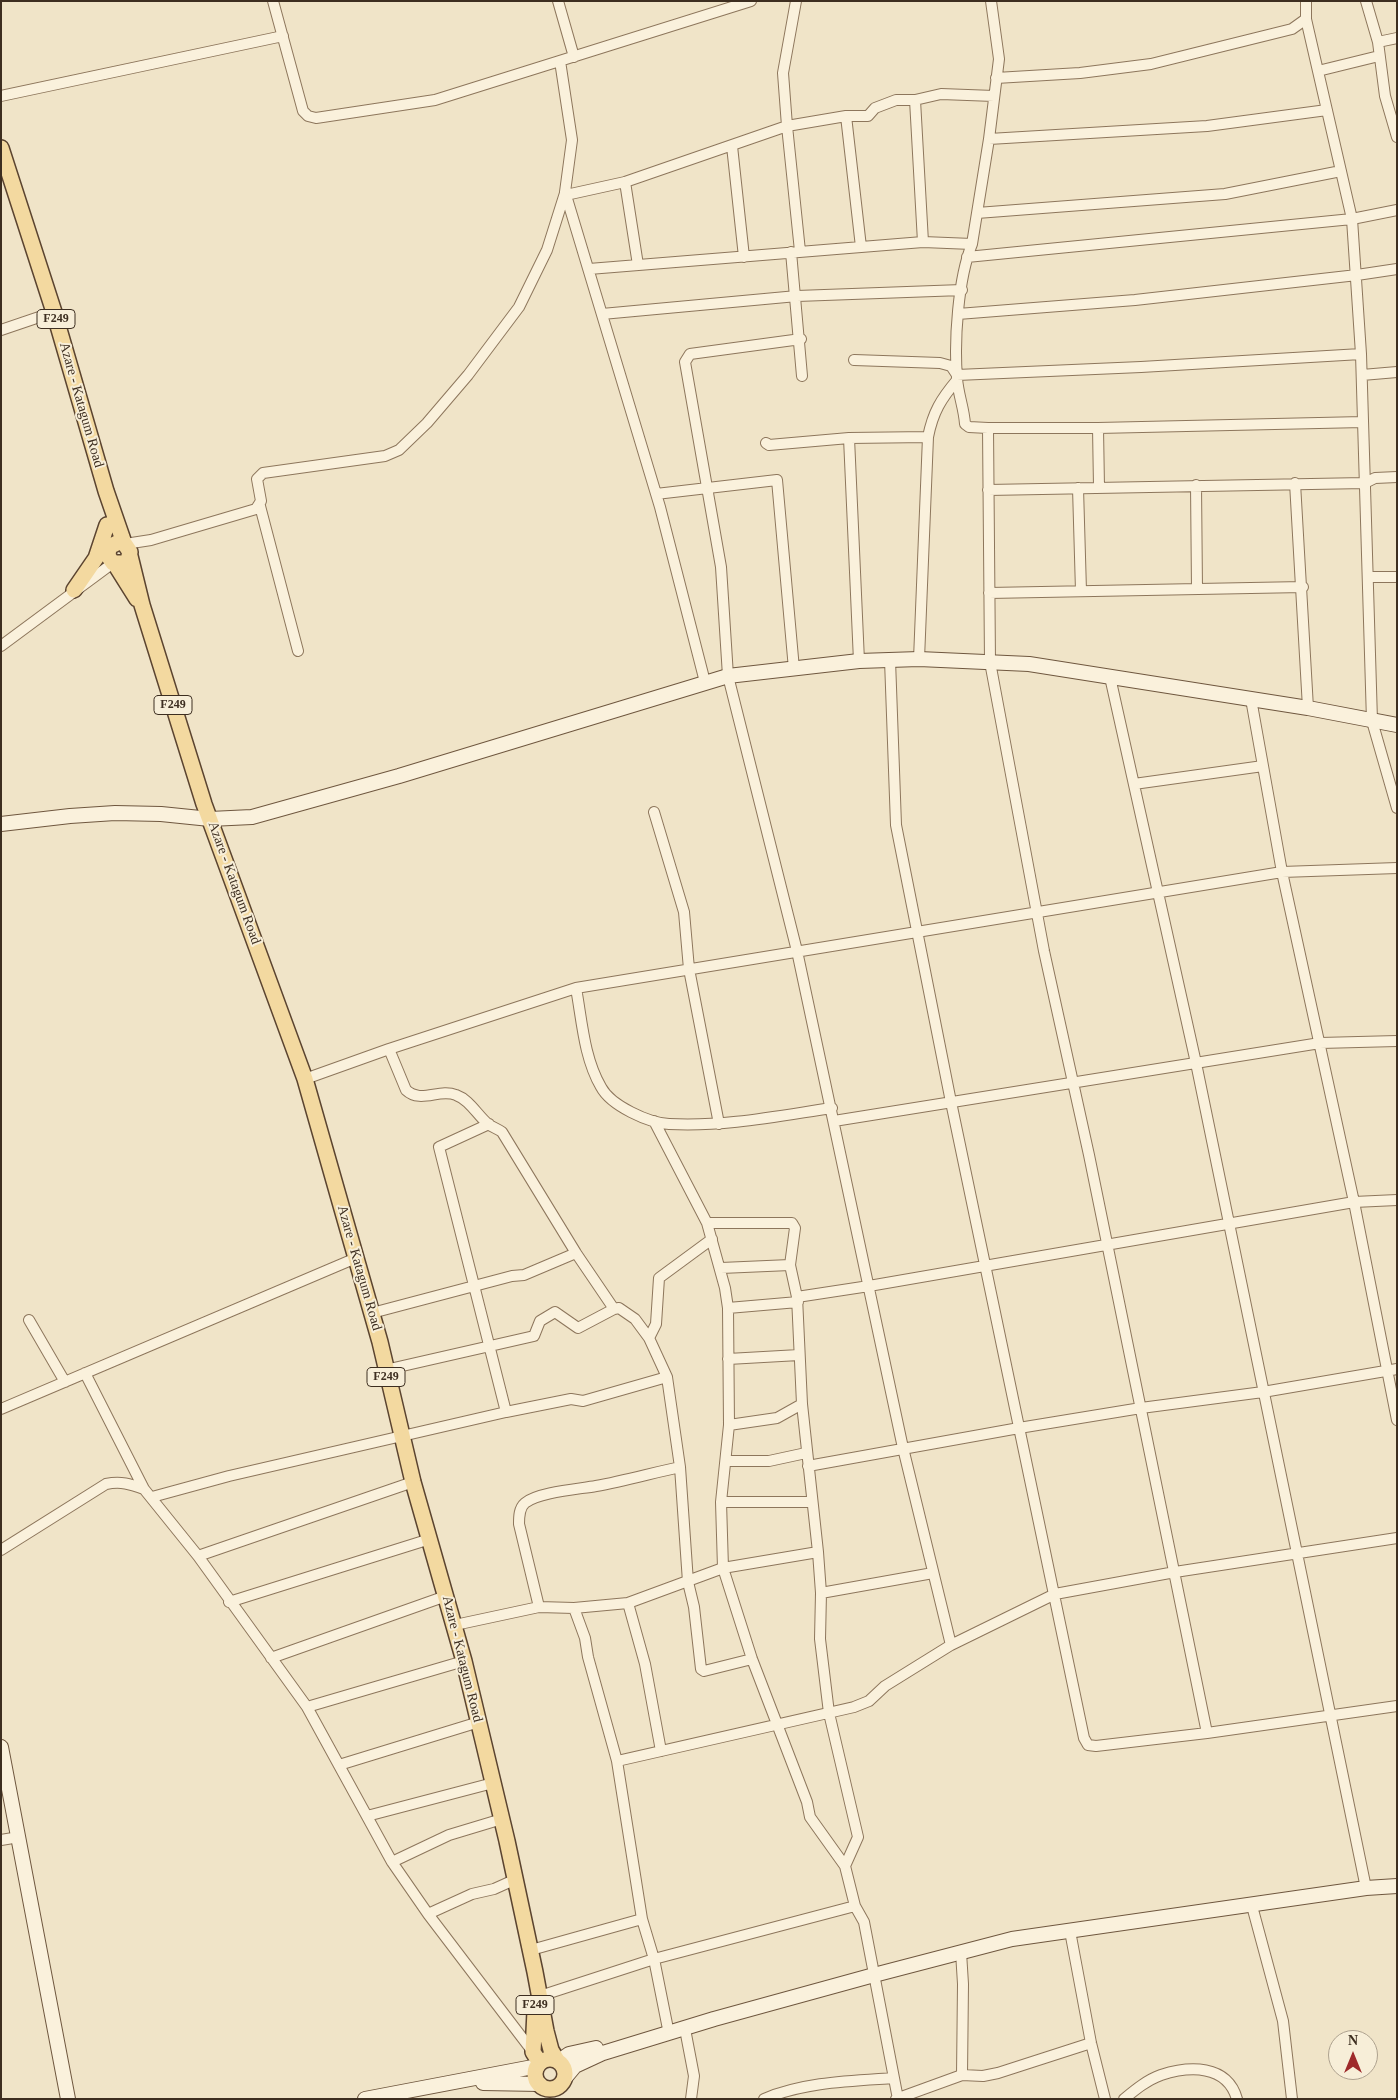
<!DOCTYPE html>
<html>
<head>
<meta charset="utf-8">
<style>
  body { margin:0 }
  #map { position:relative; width:1398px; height:2100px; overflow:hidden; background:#f0e4c8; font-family:Georgia,serif }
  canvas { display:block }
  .frame { position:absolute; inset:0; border:2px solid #3d2e20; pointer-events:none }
  .north { position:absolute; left:1328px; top:2030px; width:50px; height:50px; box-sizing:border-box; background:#f7eed8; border:1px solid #ada18e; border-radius:50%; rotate:0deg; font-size:14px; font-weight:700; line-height:20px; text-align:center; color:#3d2e20 }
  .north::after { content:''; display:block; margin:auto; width:18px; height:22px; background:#9e2a2b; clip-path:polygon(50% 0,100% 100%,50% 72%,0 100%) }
</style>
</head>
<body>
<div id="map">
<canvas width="1398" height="2100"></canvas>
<div class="frame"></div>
<div class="north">N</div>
</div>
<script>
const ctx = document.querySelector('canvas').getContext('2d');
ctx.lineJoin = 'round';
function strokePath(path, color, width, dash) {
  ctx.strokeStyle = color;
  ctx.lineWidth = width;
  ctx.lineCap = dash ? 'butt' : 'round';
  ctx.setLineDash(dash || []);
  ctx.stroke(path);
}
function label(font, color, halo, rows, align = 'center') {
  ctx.font = font + ' Georgia,serif';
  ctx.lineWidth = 4;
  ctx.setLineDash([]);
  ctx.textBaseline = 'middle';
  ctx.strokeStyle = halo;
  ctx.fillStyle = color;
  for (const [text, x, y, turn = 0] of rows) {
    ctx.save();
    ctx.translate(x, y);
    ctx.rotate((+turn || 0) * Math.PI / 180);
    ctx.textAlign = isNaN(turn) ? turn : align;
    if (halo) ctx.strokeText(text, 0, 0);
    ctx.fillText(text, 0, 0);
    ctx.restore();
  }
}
const street = new Path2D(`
  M273,1L303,111L308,116L316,118L435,100L751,1
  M558,1L574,57
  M796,1L783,73L787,126L800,251
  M991,1L999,59L989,139L972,244C958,279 954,340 957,378C958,394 964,408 965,424L969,427L988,428H1098L1363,422
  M1366,1L1378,42L1385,96L1397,137
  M1306,19L1352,219L1361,354L1372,721L1397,808
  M1378,42L1397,38
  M560,61L572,140L565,192L660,507L705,682
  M1318,71L1379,56
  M996,78L1080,73L1151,64L1292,29L1306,19V1
  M1,96L283,36
  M915,100L923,242
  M846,116L861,247
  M989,139L1207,126L1327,110
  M732,146L744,257
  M625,182L638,265
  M566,195L625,182L787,126L846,116H868L875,108L896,100H915L941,94L994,96
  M977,213L1225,194L1341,171
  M791,252L802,376
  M967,257L1352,219L1397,210
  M589,269L923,242L972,244
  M602,314L797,296L962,290
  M958,314L1135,300L1357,275L1397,269
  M1,330L54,312
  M854,360L940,363L951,366L957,375
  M957,375L1141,367L1361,354
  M1362,375L1397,372
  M988,428L990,662L1044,951L1089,1155L1207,1733
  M1098,428L1099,487
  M849,438L859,661
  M766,443L769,445L849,438L928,437
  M1295,483L1308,708
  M1196,485L1197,589
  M1078,488L1081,591
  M988,490L1365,483L1375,478L1397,477
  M656,494L777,480L794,669
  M260,506L298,651
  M125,544L151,540L256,509L261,501L257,479L263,473L385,456L399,450L427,423L468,375L519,307L547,250L565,193
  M1368,577H1397
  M989,593L1303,587
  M1,646L113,563
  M919,659L928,437C933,412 941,399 957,380
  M890,660L896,825L951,1102L1084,1738L1088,1745L1096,1746L1207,1733L1397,1706
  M1110,677L1196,1063L1366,1888
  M1251,699L1282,872L1354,1202L1397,1420
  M1134,784L1263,766
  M654,812L684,912L689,969L719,1124
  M576,988C582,1021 584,1058 601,1087C611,1106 649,1123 669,1124C724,1127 778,1116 832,1108
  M389,1049L406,1090C421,1104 439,1088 456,1095C470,1100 477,1115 488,1124C492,1127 498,1129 502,1132L576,1253L614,1309
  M305,1079L389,1049L576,988L1282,872L1397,868
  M654,1121L707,1223L725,1288L728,1308L729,1425L721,1502L723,1568L752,1659L807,1802L810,1817L845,1866L855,1906L864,1922L898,2099
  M834,1121L1320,1043L1397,1041
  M489,1124L439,1147L506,1412
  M707,1223H792L795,1228L790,1265
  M721,1268L790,1265L797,1297L802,1404L818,1552L821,1593L820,1639L829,1713L858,1837L845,1866
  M797,1297L869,1286L1354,1202L1397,1200
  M728,1308L798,1302
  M372,1313L512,1276L524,1275L576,1253
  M29,1320L65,1382
  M649,1338L656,1324L659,1278L712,1239
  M728,1359L799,1355
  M385,1370L534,1336L540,1321L555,1312L578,1328L614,1309L619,1308L635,1319L649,1338L667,1377L680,1467L688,1582L694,1607L701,1669L704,1671L752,1659
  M85,1373L144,1489L198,1556L307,1707L392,1862L428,1914L533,2052
  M1,1409L356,1258
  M729,1425L777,1418L802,1404
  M726,1461H769L806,1453
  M808,1466L1019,1428L1141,1408L1263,1392L1397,1369
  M152,1497L229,1476L506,1412L571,1399L583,1401L667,1377
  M721,1502H812
  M1,1550L106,1484C121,1481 130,1484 144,1489
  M198,1556L413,1482
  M821,1593L933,1573
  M229,1602L430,1539
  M628,1603L645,1664L661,1751
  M539,1607L519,1524C519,1517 519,1508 525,1503C538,1492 580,1489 596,1486C624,1481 652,1473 680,1467
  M574,1608L585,1638L588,1657L617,1761
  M455,1625L539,1607L574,1608L628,1603L723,1568L818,1552
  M951,1645L1055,1594L1175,1572L1397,1538
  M271,1658L446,1596
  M307,1707L464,1661
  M339,1765L479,1722
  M367,1816L493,1783
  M1,1840L19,1837
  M392,1862L449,1835L502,1819
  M1252,1906L1283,2021L1292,2099
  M428,1914L472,1894L494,1889L514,1880
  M1070,1931L1091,2043L1105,2099
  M531,1950L642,1919
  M961,1952L963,1984L962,2075
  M540,1996L654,1959L855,1906
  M668,2029L654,1959L642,1919L617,1761L854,1707L869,1701L885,1686L951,1645L903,1448L797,951L728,676L721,567L685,362L690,354L801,339
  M685,2029L694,2076L691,2099
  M764,2099C804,2082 850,2081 894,2078
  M896,2099L962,2075L983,2076L998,2073L1091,2043
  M1124,2099C1135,2090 1147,2080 1161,2075C1189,2066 1227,2064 1237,2099`);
const secondary = new Path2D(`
  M1,824L70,816L115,813L161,814L210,819L252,817L399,776L728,676L859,661L919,659L1029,664L1308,708L1397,725
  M1,1747L68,2099
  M559,2061L569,2054L596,2048
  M565,2078L575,2066L603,2053L714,2019L874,1975L1012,1939L1366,1888L1397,1886
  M483,2083L540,2084
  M365,2099L538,2066`);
const primary = new Path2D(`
  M1,148L54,312L106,491L124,543L130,552L128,560L124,563H113L108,556L109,547L119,542L124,543
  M130,556L142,605L204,804L305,1079L356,1258L380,1342L413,1482L464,1661L507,1841L535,1972L546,2031L551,2050L557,2060
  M115,564L137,599
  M74,590L96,558L107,525
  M535,2011L533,2052L540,2063
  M535 2074a15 15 0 1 1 30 0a15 15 0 1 1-30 0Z`);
strokePath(street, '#8d765c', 12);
strokePath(secondary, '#6f573f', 16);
strokePath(primary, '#5b4430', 18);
strokePath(street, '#faf1dc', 10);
strokePath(secondary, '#faf1dc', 14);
strokePath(primary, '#f3d9a0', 15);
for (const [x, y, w] of [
  [56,319,38],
  [173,705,38],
  [386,1377,38],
  [535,2005,38]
]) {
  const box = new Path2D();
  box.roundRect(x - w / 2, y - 9.5, w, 19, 4);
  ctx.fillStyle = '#f7eed8';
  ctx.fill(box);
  strokePath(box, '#3d2e20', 1);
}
label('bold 12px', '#3d2e20', null, [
  ["F249",56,319],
  ["F249",173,705],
  ["F249",386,1377],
  ["F249",535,2005]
]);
label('14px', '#3d2e20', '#f7eed8', [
  ["Azare - Katagum Road",81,405,74],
  ["Azare - Katagum Road",234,883,70],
  ["Azare - Katagum Road",359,1268,74],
  ["Azare - Katagum Road",462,1659,76]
]);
</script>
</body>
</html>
